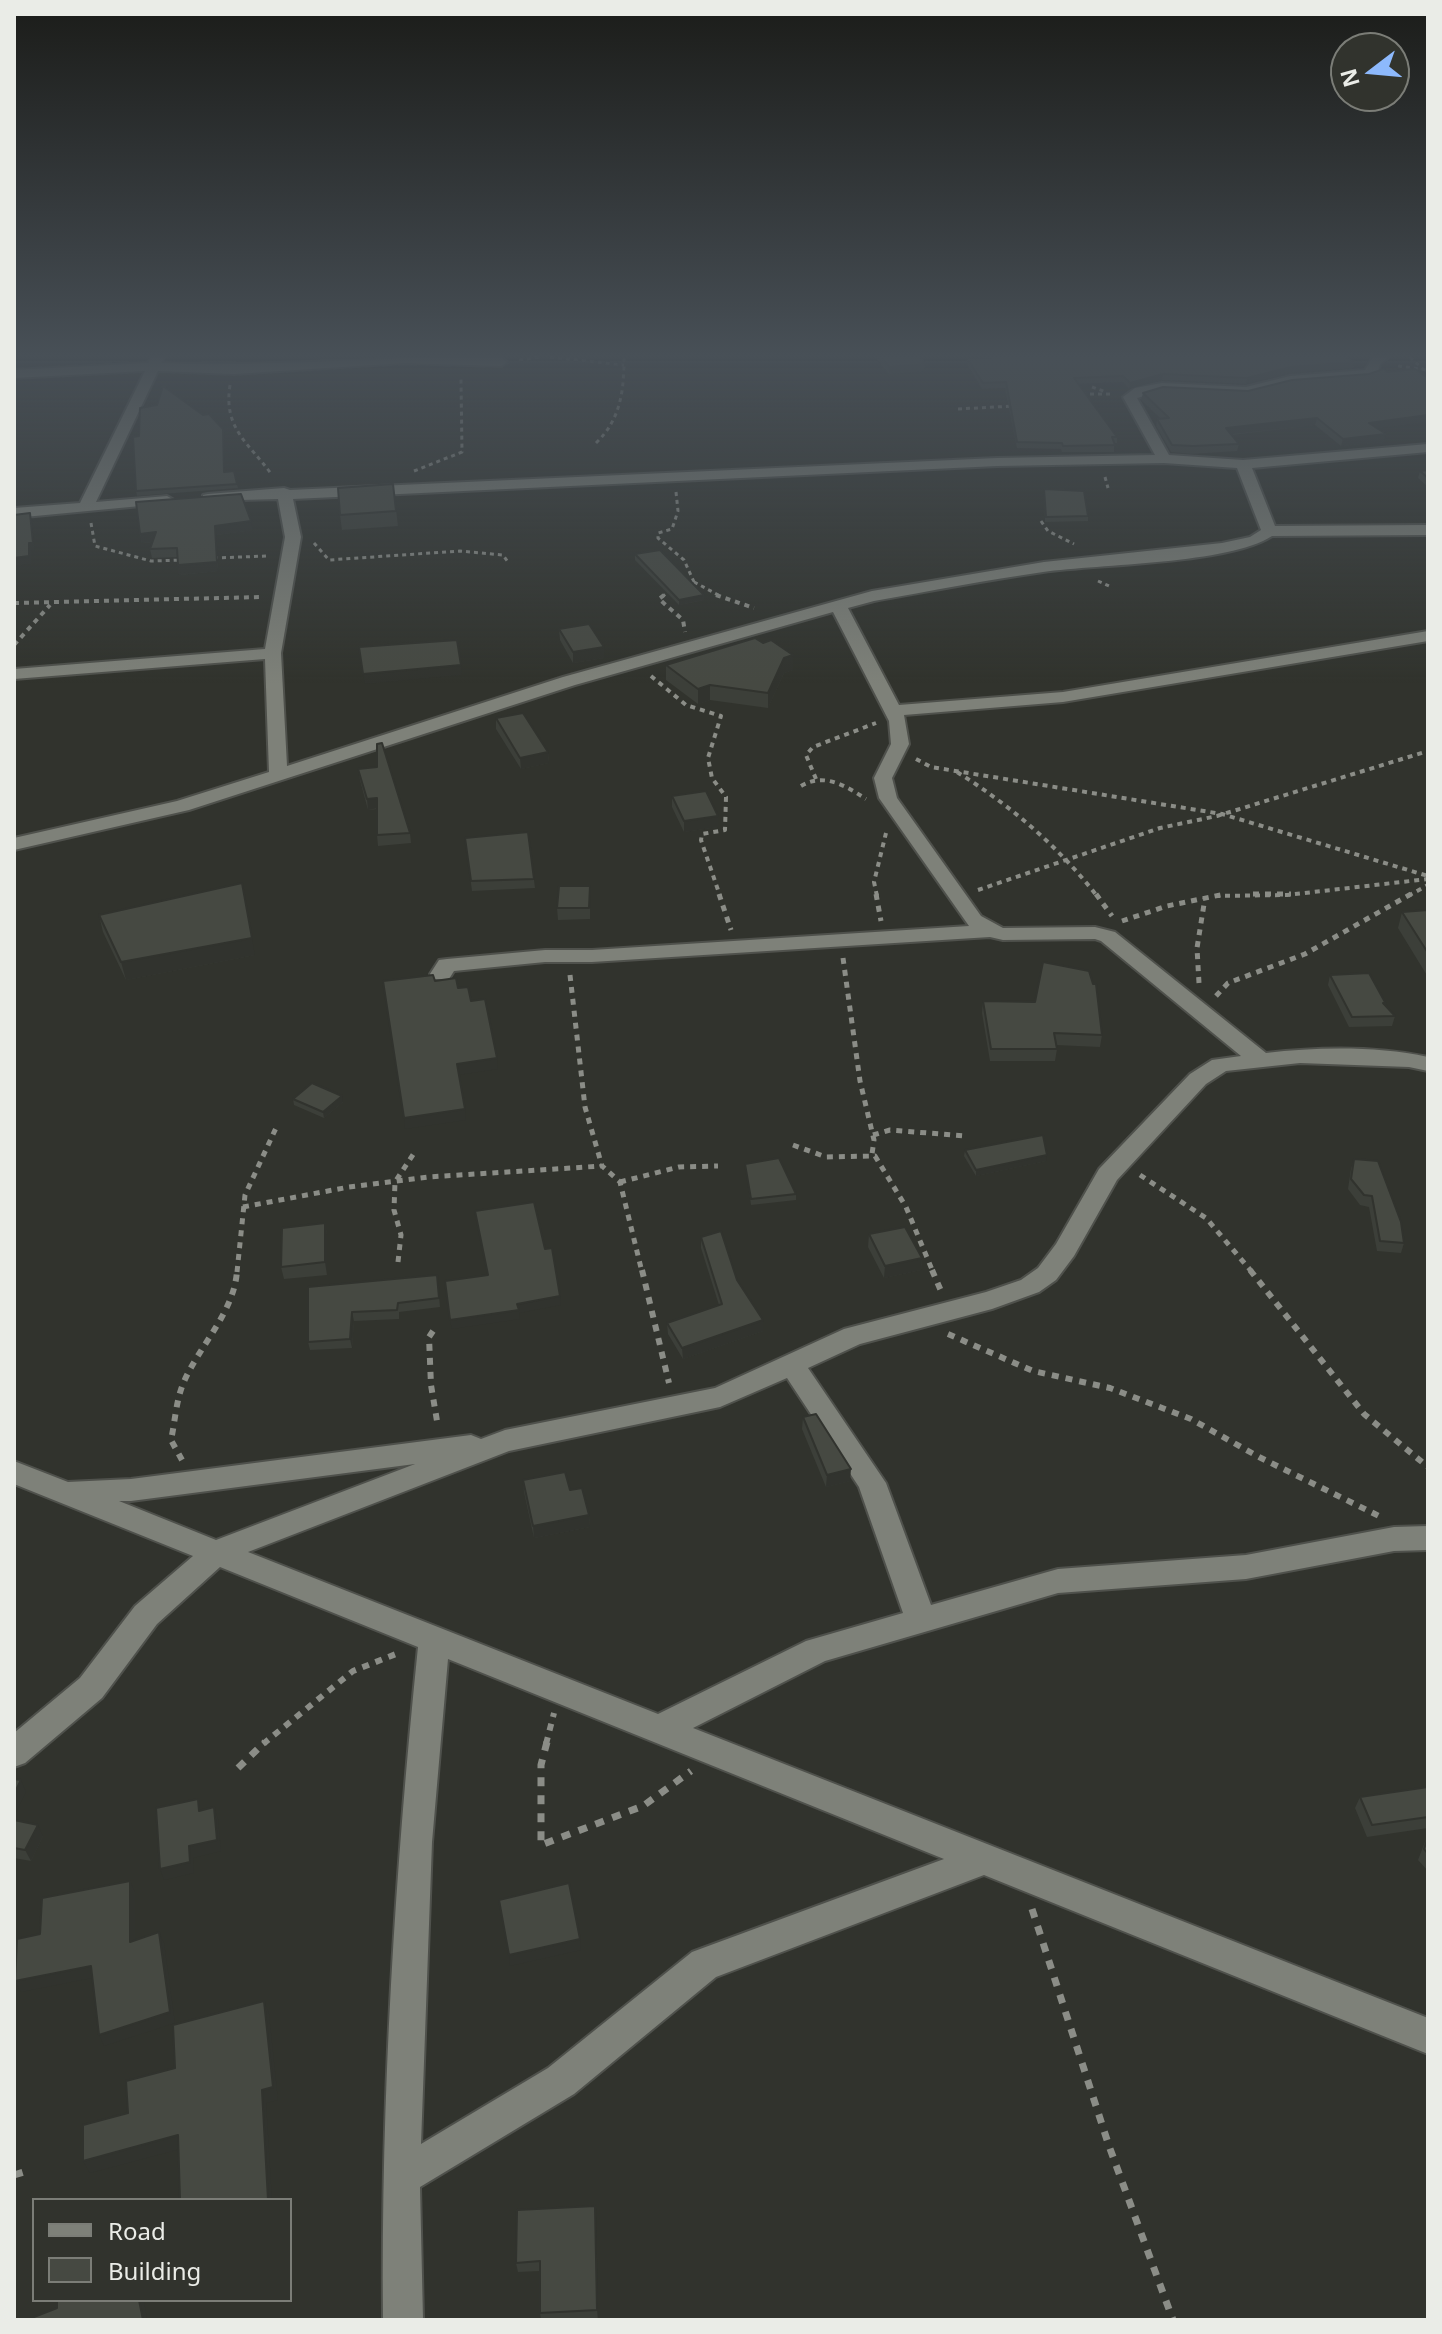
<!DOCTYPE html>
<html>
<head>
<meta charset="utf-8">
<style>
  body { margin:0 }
  #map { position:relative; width:1442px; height:2334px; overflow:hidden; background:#31332d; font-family:"Noto Sans",sans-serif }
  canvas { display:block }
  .frame { position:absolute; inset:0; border:16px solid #eaece7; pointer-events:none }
  .legend { position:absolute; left:32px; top:2198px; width:260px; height:104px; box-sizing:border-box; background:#31332d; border:2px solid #7b7d77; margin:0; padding:10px 14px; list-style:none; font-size:24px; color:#eaece7 }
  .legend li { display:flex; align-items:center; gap:16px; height:40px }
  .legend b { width:40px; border:2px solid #7b7d77 }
  .north { position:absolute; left:1330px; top:32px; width:80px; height:80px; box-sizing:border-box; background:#31332d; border:2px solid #7b7d77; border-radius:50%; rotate:254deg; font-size:22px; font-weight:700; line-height:32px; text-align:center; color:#eaece7 }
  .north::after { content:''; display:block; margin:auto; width:28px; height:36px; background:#8db9fc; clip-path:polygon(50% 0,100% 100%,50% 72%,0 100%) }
</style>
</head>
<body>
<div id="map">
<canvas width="1442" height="2334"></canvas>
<div class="frame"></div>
<ul class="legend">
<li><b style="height:10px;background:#7e8179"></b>Road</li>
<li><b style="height:22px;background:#464942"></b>Building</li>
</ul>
<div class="north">N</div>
</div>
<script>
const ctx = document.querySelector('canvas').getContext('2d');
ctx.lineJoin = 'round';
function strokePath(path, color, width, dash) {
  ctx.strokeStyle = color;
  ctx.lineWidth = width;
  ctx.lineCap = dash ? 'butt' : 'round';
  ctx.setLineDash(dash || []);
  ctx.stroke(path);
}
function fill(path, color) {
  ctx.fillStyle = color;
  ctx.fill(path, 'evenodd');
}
const minor = new Path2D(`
  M152,357H164L161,363C275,368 387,355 501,358L507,362L501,366L404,363L234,374L158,371L96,502L167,496L174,500L172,503L14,518V508L80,503L145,371L14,378V370L148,363Z
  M1373,357H1389L1380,364L1377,375L1367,378L1290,384L1246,395L1162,391L1137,398L1169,455L1243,460L1428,444V452L1252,468L1275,526L1428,525V535L1272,536C1229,564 1100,564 1043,572C987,580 930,591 874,601L848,608L899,705L1063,692L1428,631V641L1063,702L904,715L909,744L892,778L897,798L981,916L1003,928L1095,927L1115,932L1266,1053C1318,1047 1377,1046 1428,1057V1071L1409,1067L1300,1063L1226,1071L1206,1084L1117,1180L1074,1256L1056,1280L1039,1292L992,1309L860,1344L808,1368L886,1483L931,1605L1058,1569L1246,1555L1394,1527L1428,1526V1550L1394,1551L1246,1579L1058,1593L825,1661L693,1728L1428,2018V2054L984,1875L716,1977L574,2094L420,2187L423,2320H383C381,2095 395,1871 418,1647L220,1567L157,1624L102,1698L25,1763L14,1767V1733L80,1678L135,1606L193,1556L14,1484V1461L68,1482L131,1479L471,1435L481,1439L505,1430L715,1388L844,1329L986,1292L1021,1280L1038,1268L1056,1244L1099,1169L1190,1074L1212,1060L1241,1056L1101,941L1095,939L1003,940L990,937L592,962H545L454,971L449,979H433L430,974L439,960L447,959L545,950H592L969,926L879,798L874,778L891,744L889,721L833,612L575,685L189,810L14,850V838L177,801L269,772L265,659L14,679V669L265,649L285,537L278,499L203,501V495L208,494L284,488L290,490L997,458L1155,455L1123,397L1135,388L1162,383L1246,387L1290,376L1365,370ZM1164,463L1237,468L1261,530L1250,537L1222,543L1044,562L872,591L563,677L287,766L281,653L301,537L293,499L997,466ZM787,1378L859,1487L903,1613L806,1641L658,1714L248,1552L509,1451L720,1407ZM415,1464L216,1540L119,1501H131ZM448,1659L944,1859L692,1952L548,2068L421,2144L432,1842Z`);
strokePath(minor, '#4f514c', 4);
strokePath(new Path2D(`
  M550,357L624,365
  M1410,357L1424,370
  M519,360L541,357
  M1398,366L1428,370
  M230,385C223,429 249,443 272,475
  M1092,387L1106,392
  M1082,394H1112
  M958,409L1014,406
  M596,443C621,419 624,390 624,357
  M414,471L462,452L461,378
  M1105,477L1108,488
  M676,492L678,511L672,529L658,533V538L684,560L694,582L686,585
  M1041,521L1048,531L1074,544
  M91,523L95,546L151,561L184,560
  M314,543L329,560L460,551L503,555L508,562
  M214,558L267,556
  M1098,581L1109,586
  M694,582L722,597
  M662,597L669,591`), '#8b8d87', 3, [4, 4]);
strokePath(new Path2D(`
  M664,595L659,599L683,620L685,632
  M716,595L754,608
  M14,603L261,597
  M14,645L50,605
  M651,676L686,705L721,716L708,758L712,778L726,797L725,830L702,834L701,840L720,896
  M916,759L931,767L1222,814L1428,876
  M957,772C1011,806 1058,846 1097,896
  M816,779L806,755L813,747L876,723
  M801,786C824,772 846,786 866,799
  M978,890L1160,828L1217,816L1428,751
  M877,896L874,882L886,833
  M1215,896L1287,895L1428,879
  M1408,896L1428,885`), '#8b8d87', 4, [5, 5]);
strokePath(new Path2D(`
  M719,894L731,930
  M876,894L881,921
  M1096,894L1112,916
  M1253,894H1291
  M1122,921L1167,906L1225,894
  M843,958L860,1081L874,1140L872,1154
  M570,975L585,1107L602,1166L620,1182L642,1272
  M1199,983L1197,948L1205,898
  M1216,996L1228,983L1305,954L1411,894
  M873,1135L890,1130L966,1136
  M793,1145L826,1157L875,1156L906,1207L933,1272
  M1140,1175L1206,1218L1252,1272
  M620,1182L679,1167L718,1166
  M243,1207L349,1187L428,1177L602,1166
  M398,1262L401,1235L394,1210L395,1182L416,1150
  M237,1272L245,1195L276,1128`), '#8b8d87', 5, [6, 6]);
strokePath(new Path2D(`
  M642,1270L669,1383
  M932,1270L941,1291
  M1250,1270L1364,1414L1428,1467
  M433,1331L429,1337L431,1385L438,1427
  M948,1334L1033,1371L1110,1388L1191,1419L1259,1457L1379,1516
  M182,1460L171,1440C175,1422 176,1401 183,1384C198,1347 235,1312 237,1270
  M263,1744L353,1671L396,1654
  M546,1744L554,1713`), '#8b8d87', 6, [7, 7]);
strokePath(new Path2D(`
  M547,1742L541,1765V1845L643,1806L691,1771
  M238,1768L265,1742
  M1032,1909L1109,2146L1173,2320
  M14,2175L30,2170`), '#8b8d87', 7, [9, 9]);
fill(minor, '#7e8179');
fill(new Path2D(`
  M875,357H920L925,364L924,371L889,374Z
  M968,360L1354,362L1353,368L1290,373L1246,384L1162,380L1129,389L1123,382L1079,384L1117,437V443H1114V452H1062L1061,449L1017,448L1005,388L982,389L968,366Z
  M1163,387L1378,429L1384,442L1341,446L1315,425L1231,435L1239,444L1237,451L1192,454L1171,452L1156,426L1157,419H1161L1141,400L1143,393Z
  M1428,470V487L1418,478L1420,471Z
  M234,471L238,488L137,496L136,491Z
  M393,484L398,526L342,530L340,515Z
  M1044,489L1088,516V521L1045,522Z
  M253,530L216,535L218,571L179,575L178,557L152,558L150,549L153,542L142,543L140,534Z
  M635,554L704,595V600L679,605L635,560Z
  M559,629L604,647V658L573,663L560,640Z
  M666,665L793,670L784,673L768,708L710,700L698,704L666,680Z
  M496,718L548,752L549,763L521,769L496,729Z
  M358,769L410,833L411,843L378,846L377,835V809L368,810L360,780Z
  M672,796L718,816V827L684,832L672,807Z
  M528,832L535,888L472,891L465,838Z
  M590,886V919L558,920L557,908Z
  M1428,910V977L1398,928L1402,912Z
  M99,915L255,955L126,980L103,932Z
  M1330,975L1386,1004V1006L1395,1016L1392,1026L1349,1027L1328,985Z
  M983,1001L1102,1035L1100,1047L1056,1045L1057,1049L1055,1061H990L982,1013Z
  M293,1099L343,1102L324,1118L294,1105Z
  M965,1150L1046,1161L976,1176L964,1156Z
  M1354,1159L1404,1243L1401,1253L1377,1251L1369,1207L1360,1205L1348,1189L1351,1169Z
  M745,1164L796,1194V1200L751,1205Z
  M325,1223L327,1235V1275L284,1279L281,1267Z
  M869,1234L922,1258L921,1270L884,1278L868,1247Z
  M701,1237L737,1280L763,1331L683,1359L668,1334L667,1323L719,1305L701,1248Z
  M437,1275L440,1307L399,1312V1319L354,1321L352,1348L310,1350L308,1342V1287Z
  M803,1417L850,1481L826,1487L802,1429Z
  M523,1480L570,1490L589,1515L590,1527L534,1538L524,1492Z
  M1428,1787V1828L1367,1837L1355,1808L1360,1797Z
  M14,1820L43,1836L31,1861L14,1858Z
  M1428,1834V1871L1418,1860Z
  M595,2206L598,2319L541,2320L540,2313V2271L518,2272L516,2263Z`), '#3c3f39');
fill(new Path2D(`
  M1354,362L1353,368L1290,373L1246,384L1247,378L1291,367Z
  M925,364L924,371L889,374V367Z
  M1163,374L1162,380L1129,389L1130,383Z
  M1428,415V422L1368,430L1369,423Z
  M1317,418L1315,425L1224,435L1226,428Z
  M1386,434L1384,442L1341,446L1343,439Z
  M30,513L35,550L31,551V564L14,566V558Z
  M251,521L253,530L216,535L218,571L179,575L178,565L215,526Z
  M156,532L158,541L142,543L140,534Z
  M704,595V600L679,605V600Z
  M604,647V658L573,663V652Z
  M793,655V670L784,673L768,708V693L784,658Z
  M461,665L462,675L365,684L363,674Z
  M710,685V700L698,704V689Z
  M548,752L549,763L521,769L520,758Z
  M377,798L378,808L368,810L367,799Z
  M718,816V827L684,832V821Z
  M242,883L255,955L126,980L121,962Z
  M497,1058L498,1069L458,1075L457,1064Z
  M342,1096L343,1102L324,1118L323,1112Z
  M465,1109L466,1120L405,1129L404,1118Z
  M1047,1155L1046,1161L976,1176V1170Z
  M325,1223L327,1235V1275L325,1262Z
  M922,1258L921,1270L884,1278L885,1266Z
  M560,1296L561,1305L519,1313L520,1319L452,1329L450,1320Z
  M352,1312L354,1321L352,1348L350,1339Z
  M763,1320V1331L683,1359L682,1348Z
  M851,1469L850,1481L826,1487L827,1475Z
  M589,1515L590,1527L534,1538L533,1526Z
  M21,1780L26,1792L14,1816V1794Z
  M214,1807L218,1819L221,1851L193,1858L194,1873L164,1880L160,1869L189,1846Z
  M38,1825L43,1836L31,1861L25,1850Z
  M130,1881L135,1892V1953L130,1942Z
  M159,1932L164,1943L175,2023L104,2046L99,2035Z
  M580,1939L581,1950L510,1966L509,1955Z
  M91,1966L97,1977L21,1992L15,1981Z
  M264,2001L269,2014L278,2100L266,2103L272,2200H268L262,2090Z
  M178,2135L184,2148L90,2173L83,2161Z
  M595,2206L596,2216L598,2319L597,2310Z
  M139,2300H144L147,2320H143Z`), '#31332e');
const building = new Path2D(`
  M881,357H920L925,364L889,367Z
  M995,357H1344L1354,362L1291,367L1247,378L1163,374L1130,383L1123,376L1074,378L1117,437H1112L1115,445L1063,446L1062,443L1017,442L1006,382L983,383L968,360Z
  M1384,369L1387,372L1415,369L1428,378V415L1369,423L1386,434L1343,439L1317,418L1226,428L1239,444L1193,446L1172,445L1157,419L1169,418L1143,393L1163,387L1248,391L1292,380L1369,374Z
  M163,386L203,415L209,414L223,429L224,472L234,471L237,484L136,491L133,437L139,436L140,408L157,405Z
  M1428,470V478L1420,471Z
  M393,484L396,511L340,515L338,488Z
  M1044,489L1084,491L1088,516L1046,517Z
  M241,494L251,521L215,526L217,562L178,565L177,548L150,549L156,532L140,534L136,502Z
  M30,513L33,543H29V556L14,558V515Z
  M660,550L704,595L679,600L635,554Z
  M589,624L604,647L573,652L559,629Z
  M755,638L763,643L771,640L793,655L784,658L768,693L710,685L698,689L666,665Z
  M457,640L461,665L363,674L359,647Z
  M523,713L548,752L520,758L496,718Z
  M382,743L410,833L377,835V798L367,799L358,769L377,767V744Z
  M706,791L718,816L684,821L672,796Z
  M528,832L534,879L471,881L465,838Z
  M242,883L252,938L121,962L99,915Z
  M559,886H590L589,908H557Z
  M1428,910V953L1402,912Z
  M1043,962L1089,971L1093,984H1096L1102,1035L1054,1033L1057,1049H991L983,1001L1035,1002Z
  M1369,973L1386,1004L1383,1003L1395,1016L1352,1017L1330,975Z
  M433,975L435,981L456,978L458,988L468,987L471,1001L485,999L497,1058L457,1064L465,1109L404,1118L383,981Z
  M312,1083L342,1096L323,1112L293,1099Z
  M1043,1135L1047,1155L976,1170L965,1150Z
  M779,1158L796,1194L751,1199L745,1164Z
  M1354,1159L1378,1161L1401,1222L1404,1243L1380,1241L1372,1196L1364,1195L1351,1179Z
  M534,1202L545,1249L552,1248L560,1296L517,1304L519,1310L450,1320L445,1281L488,1275L475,1211Z
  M325,1223V1262L281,1267L282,1228Z
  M905,1227L922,1258L885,1266L869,1234Z
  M721,1231L737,1280L763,1320L682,1348L667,1323L722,1304L701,1237Z
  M437,1275L439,1298L398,1303L397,1310L352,1312L350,1339L308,1342V1287Z
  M816,1414L851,1469L827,1475L803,1417Z
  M565,1472L570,1490L582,1488L589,1515L533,1526L523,1480Z
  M14,1779L21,1780L14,1794Z
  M1428,1787V1817L1372,1825L1360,1797Z
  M198,1799L199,1811L214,1807L217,1840L189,1846L190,1862L160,1869L156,1808Z
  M14,1820L38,1825L25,1850L14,1848Z
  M1428,1837V1854L1424,1849Z
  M130,1881V1942L159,1932L170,2012L99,2035L91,1966L15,1981L17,1939L40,1934L42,1898Z
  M569,1883L580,1939L509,1955L499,1900Z
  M264,2001L273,2087L262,2090L268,2200H180L178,2135L83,2161V2125L128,2113L126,2081L175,2068L173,2025Z
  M595,2206L597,2310L540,2313V2261L516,2263L517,2210Z
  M57,2300H139L143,2320H34V2317L57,2308Z`);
fill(building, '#464942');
strokePath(building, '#31332e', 2);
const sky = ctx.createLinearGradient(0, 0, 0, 684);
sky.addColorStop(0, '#1b1c19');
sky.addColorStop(0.52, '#485057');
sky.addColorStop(1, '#48505700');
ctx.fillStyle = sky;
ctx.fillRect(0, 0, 1442, 684);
</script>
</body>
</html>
